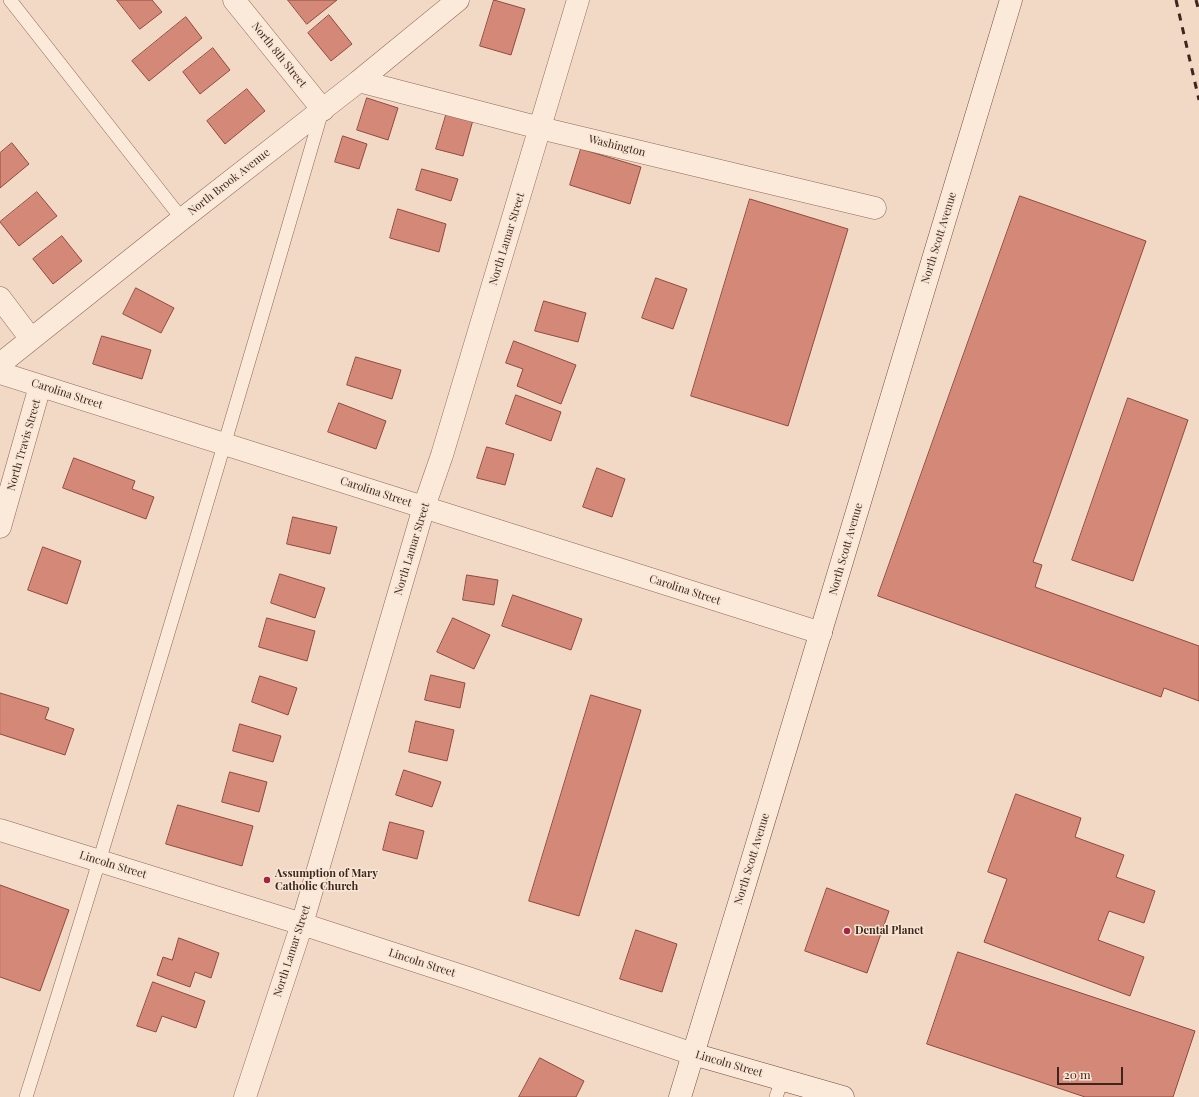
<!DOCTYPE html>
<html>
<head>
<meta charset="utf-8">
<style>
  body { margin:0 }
  #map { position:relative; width:1199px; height:1097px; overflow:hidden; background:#f2d9c5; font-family:"Playfair Display",serif }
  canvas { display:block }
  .scale { position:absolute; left:1057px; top:1067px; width:66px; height:18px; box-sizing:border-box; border:2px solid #3e261e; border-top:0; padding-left:5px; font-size:12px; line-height:14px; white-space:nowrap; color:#3e261e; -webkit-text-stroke:3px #f8e6d5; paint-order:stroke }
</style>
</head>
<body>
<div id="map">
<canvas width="1199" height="1097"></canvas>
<div class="scale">20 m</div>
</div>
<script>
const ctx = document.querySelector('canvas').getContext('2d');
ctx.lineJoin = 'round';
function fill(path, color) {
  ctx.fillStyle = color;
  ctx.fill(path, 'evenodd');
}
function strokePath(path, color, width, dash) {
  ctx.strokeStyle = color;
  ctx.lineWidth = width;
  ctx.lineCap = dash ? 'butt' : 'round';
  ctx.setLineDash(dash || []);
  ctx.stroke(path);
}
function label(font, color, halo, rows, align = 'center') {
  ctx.font = font + ' "Playfair Display",serif';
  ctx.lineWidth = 3;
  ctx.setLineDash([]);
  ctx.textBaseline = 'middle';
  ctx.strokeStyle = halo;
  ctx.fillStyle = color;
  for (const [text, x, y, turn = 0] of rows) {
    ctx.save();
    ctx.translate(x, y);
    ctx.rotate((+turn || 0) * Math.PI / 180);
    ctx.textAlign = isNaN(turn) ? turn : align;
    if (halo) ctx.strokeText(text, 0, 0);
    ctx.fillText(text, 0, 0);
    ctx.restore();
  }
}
const building = new Path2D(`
  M117,0H152L162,12L140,29Z
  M288,0H337L307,24Z
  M494,0L525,9L511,55L480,46Z
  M329,15L352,44L331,61L308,33Z
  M186,17L202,38L149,81L132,61Z
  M213,48L230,70L200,94L183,72Z
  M247,89L265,111L225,144L207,121Z
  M367,98L398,108L388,140L357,130Z
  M447,112L473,120L463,156L436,149Z
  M343,136L367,144L359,169L335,162Z
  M12,143L29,164L0,188V153Z
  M581,149L641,167L630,204L570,185Z
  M422,169L458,179L451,201L416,190Z
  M37,192L57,216L19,246L0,222Z
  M1020,196L1146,241L1033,562L1042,565L1035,587L1199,646V701L1164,688L1161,697L878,596Z
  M750,199L848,229L788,426L691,396Z
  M398,209L446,224L439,252L390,238Z
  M62,236L82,261L53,284L33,259Z
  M656,278L687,289L673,329L642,318Z
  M136,288L174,308L161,333L123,314Z
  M544,301L586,313L578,342L535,331Z
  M102,336L151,350L142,379L93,364Z
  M514,341L576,365L561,404L517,386L523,369L506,363Z
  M356,357L401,370L392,399L347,385Z
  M516,395L561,412L551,441L506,424Z
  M1128,398L1188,420L1133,581L1072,560Z
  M339,403L386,421L376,449L328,432Z
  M487,447L514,454L505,485L477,478Z
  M74,458L135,481L132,489L154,497L146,519L63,488Z
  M597,468L625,479L612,517L583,507Z
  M293,517L337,527L330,554L287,544Z
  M43,547L81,561L67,604L28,590Z
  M280,574L325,588L315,618L271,603Z
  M467,575L498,580L494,605L463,600Z
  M513,595L582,619L571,650L502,626Z
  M267,618L315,631L307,661L259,647Z
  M453,618L490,635L474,669L437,652Z
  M431,675L465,683L460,708L425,700Z
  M260,676L297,688L288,715L252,702Z
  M0,693L49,708L45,719L74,729L65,755L0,734Z
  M591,695L641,710L579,916L529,901Z
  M416,721L454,730L447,761L409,752Z
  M240,724L281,736L273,762L233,751Z
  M404,770L441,782L432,807L396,795Z
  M230,772L267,782L259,812L222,802Z
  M1016,794L1081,818L1075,837L1124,855L1116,877L1155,891L1144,923L1109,911L1098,940L1144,957L1130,996L984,942L1007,879L988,872Z
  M178,805L253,826L242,866L166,844Z
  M390,822L424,831L417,859L383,850Z
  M0,885L69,910L40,991L0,977Z
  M827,888L889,911L867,973L805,951Z
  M636,930L677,944L662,992L620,979Z
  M179,938L219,953L211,978L195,972L190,987L157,975L163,957L172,960Z
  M958,952L1195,1031L1173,1097H1085L927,1044Z
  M153,982L205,1001L196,1028L162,1016L156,1032L137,1026Z
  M540,1058L584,1081L576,1097H519Z`);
fill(building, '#d38878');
strokePath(building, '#904a3d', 1);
const lane = new Path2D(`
  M10,0L182,219
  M26,1097C129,770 226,441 322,111
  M776,1097L782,1080`);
const street = new Path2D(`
  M234,0L323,110
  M359,81L540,128L875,208
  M0,298L31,339
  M0,364L182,219L359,81L458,0
  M0,373L821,633
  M0,527L40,386
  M0,830L302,924L468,978L693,1054
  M245,1097L302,924L424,507L442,455L578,0`);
const secondary = new Path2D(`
  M693,1054L843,1097
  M680,1097C792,732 900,366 1011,0`);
strokePath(lane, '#8f6959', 14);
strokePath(street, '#8f6959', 23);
strokePath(secondary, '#714a3c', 23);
strokePath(lane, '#fbe9d9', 13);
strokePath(street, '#fbe9d9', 22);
strokePath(secondary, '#fbe9d9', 22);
strokePath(new Path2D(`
  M1176,0L1199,100
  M1196,0L1199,11`), '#3e261e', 3, [7, 7]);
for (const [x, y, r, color] of [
  [267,880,4,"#a32444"],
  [847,931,4,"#a32444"]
]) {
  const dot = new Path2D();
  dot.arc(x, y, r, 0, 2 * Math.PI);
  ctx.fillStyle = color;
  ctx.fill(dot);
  strokePath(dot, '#f8e6d5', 1.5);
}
label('11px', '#3e261e', '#f8e6d5', [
  ["North 8th Street",279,55,51],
  ["Washington",617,146,14],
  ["North Brook Avenue",229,182,-38],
  ["North Scott Avenue",939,238,-73],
  ["North Lamar Street",507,239,-73],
  ["Carolina Street",67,394,18],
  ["North Travis Street",24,445,-74],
  ["Carolina Street",376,492,18],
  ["North Lamar Street",412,549,-73],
  ["North Scott Avenue",846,549,-74],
  ["Carolina Street",685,590,18],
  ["North Scott Avenue",752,859,-73],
  ["Lincoln Street",113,865,17],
  ["North Lamar Street",292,951,-72],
  ["Lincoln Street",422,963,18],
  ["Lincoln Street",729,1064,16]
]);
label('bold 11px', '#3e261e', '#f8e6d5', [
  ["Assumption of Mary",275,874],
  ["Catholic Church",275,887],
  ["Dental Planet",855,931]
], 'left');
</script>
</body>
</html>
